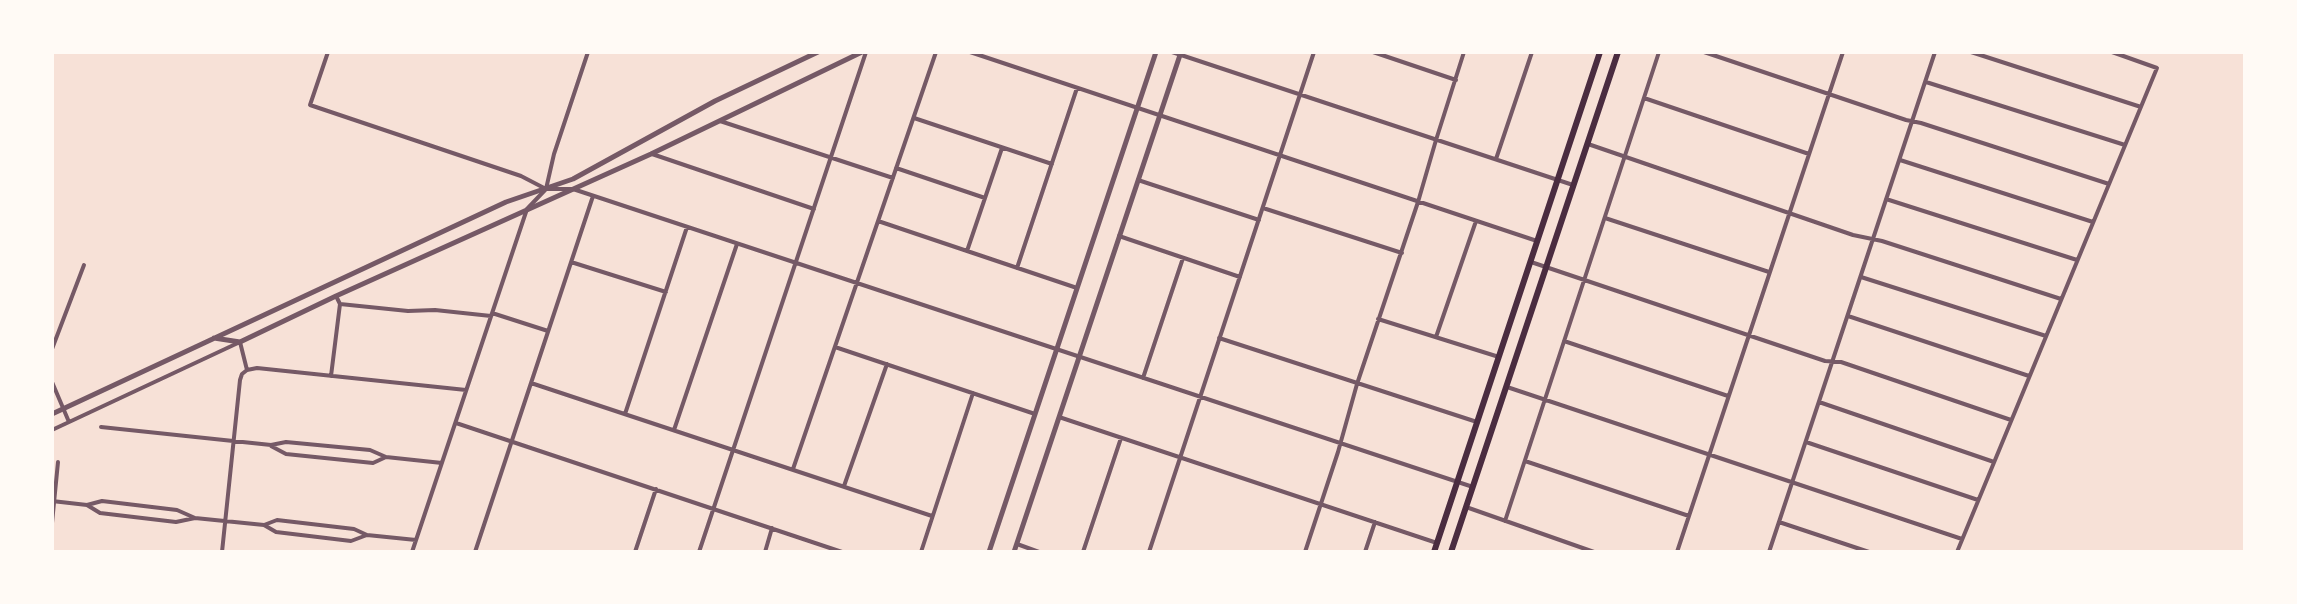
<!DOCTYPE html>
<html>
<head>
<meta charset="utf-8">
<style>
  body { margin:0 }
  #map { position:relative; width:2297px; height:604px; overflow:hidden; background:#f7e1d7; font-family:Karla,sans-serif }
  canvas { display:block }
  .frame { position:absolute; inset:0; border:54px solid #fffaf5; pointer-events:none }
</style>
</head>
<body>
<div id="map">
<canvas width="2297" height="604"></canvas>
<div class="frame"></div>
</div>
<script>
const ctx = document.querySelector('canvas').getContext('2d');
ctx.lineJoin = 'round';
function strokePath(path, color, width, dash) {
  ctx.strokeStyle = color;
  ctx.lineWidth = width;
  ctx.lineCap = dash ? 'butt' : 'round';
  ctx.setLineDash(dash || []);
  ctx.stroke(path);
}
strokePath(new Path2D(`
  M328,52L310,105L521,176L546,189H573L1473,487
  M970,52L1537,241
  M1172,52L1573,185
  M1373,52L1456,80
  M1704,52L1906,120L1921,123L2109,184
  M1971,52L2141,107
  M1926,82L2125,145
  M1644,98L1809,154
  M914,118L1052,164
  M720,121L893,178
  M1588,144L1853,235L1882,241L2061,299
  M652,154L814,209
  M1496,159L1532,52
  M1900,160L2093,222
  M896,168L985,198
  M1138,180L1259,220
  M1886,199L2077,260
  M1263,208L1402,253
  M1605,218L1769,272
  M878,221L1077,288
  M1119,236L1240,277
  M967,251L1002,148
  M571,262L666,292
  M1531,262L1825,361L1841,362L2011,420
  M1017,268L1077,88
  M1861,277L2046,336
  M340,304L408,311L435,310L491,316
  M492,313L548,331
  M1848,316L2029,376
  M1378,319L1499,357
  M1436,337L1476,221
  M1219,338L1477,422
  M1564,341L1728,396
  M835,347L1035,414
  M52,349L84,265
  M247,370L257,368L466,390
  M331,376L340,304L336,296
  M1143,378L1183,258
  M52,382L69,422
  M531,383L932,516
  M1507,387L1962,539
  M1819,402L1994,462
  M625,414L687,227
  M1059,417L1437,543
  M456,423L842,552
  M101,427L271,445L286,442L370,450L386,457L442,463
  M52,430L240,342L247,370
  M674,430L737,244
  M1806,442L1978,500
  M271,446L286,454L373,463L386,457
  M1525,461L1689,516
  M793,469L936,52
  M844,486L887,364
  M52,501L87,505L102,501L177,510L195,518
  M87,505L100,513L176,522L195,518L264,525L277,520L354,529L367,535L416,540
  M1466,507L1594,552
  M1505,521L1659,52
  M1779,522L1869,552
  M52,523L58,462
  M264,525L276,532L351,541L367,535
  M1017,544L1039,552
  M222,552L240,380L242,374L247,370
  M412,552L527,209L546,189L554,154L588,52
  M475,552L593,196
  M635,552L656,489
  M699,552L866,52
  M765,552L772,528
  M921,552L973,393
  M1083,552L1121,438
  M1149,552L1314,52
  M1305,552L1338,452L1357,384L1418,202L1436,140L1464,52
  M1365,552L1375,522
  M1677,552L1843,52
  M1769,552L1935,52
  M1957,552L2157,68L2112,52`), '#755966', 4);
strokePath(new Path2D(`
  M214,338L240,342L336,296L651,154L862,52
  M52,414L506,202L573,179L715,101L818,52
  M989,552L1156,52
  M1014,552L1181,52`), '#755966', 5);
strokePath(new Path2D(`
  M1434,552L1600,52
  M1451,552L1618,52`), '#4a2c40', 6);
</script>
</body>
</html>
